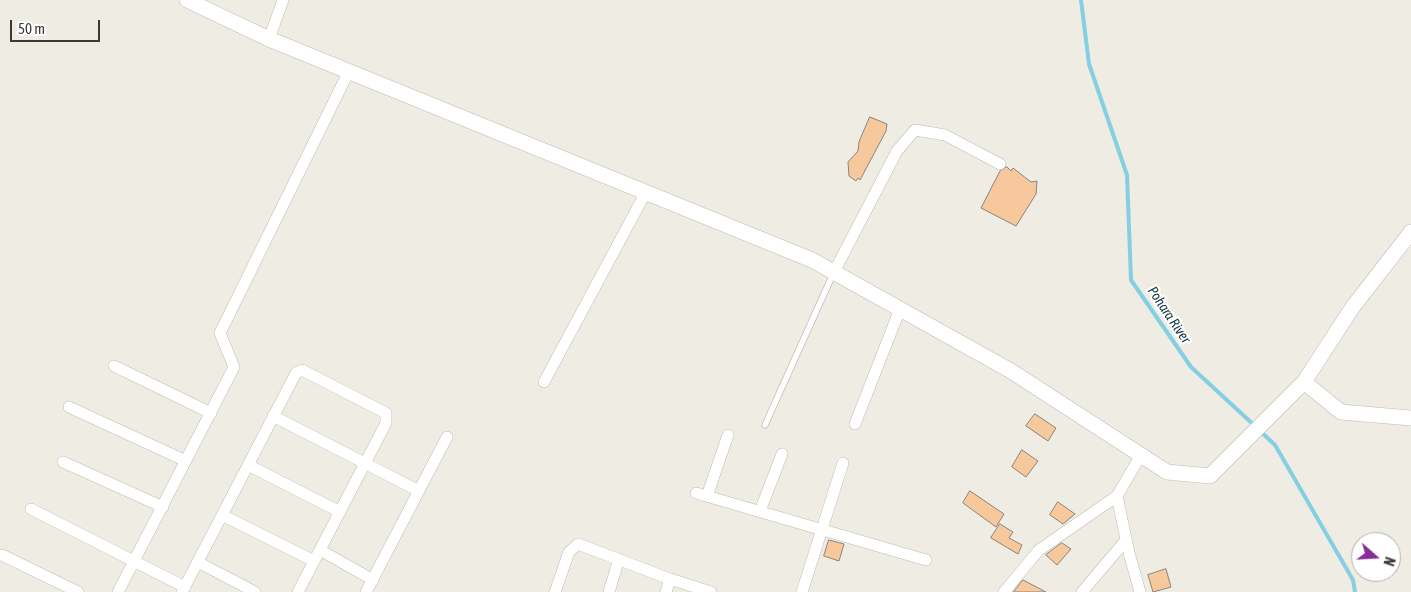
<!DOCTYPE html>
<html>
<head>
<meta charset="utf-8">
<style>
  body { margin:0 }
  #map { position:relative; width:1411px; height:592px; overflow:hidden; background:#eeece3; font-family:"Asap Condensed",sans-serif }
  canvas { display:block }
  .north { position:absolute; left:1351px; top:532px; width:50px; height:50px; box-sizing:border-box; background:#fff; border:1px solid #b0b0af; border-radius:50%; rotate:109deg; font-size:14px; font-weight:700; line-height:20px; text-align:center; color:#3a3a36 }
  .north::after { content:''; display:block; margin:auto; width:18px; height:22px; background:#882d99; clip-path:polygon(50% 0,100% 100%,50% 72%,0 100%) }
  .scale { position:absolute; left:10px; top:20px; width:90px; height:22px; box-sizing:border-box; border:2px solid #3a3a36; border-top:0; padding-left:6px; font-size:15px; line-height:18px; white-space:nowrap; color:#3a3a36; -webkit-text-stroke:4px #fff; paint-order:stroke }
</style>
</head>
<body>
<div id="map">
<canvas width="1411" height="592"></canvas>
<div class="north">N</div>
<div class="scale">50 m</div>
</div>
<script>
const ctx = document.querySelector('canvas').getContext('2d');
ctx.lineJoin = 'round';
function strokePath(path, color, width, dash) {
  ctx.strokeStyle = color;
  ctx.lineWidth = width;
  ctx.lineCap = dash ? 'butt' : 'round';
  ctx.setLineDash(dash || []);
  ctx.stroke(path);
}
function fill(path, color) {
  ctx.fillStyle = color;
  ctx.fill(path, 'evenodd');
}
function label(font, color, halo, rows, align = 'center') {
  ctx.font = font + ' "Asap Condensed",sans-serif';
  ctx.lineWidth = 4.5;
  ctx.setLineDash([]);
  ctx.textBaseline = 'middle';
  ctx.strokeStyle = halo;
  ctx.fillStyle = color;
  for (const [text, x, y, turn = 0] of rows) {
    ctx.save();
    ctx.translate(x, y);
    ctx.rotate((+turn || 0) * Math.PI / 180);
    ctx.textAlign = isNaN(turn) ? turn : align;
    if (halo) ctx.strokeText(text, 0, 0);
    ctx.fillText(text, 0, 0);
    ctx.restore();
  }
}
strokePath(new Path2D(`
  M1081,0L1089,64L1127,175L1131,280L1191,367L1255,426
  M1260,431L1275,445L1353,580L1355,592`), '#85cfe3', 4);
const building = new Path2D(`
  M870,117L887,124L886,131L860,180L858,178L856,181L849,176L848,162L858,151L859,142Z
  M1007,167L1011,171L1013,168L1031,182L1037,181L1036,194L1016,226L981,208L1000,171Z
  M1035,414L1056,428L1048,441L1026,426Z
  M1022,450L1038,461L1026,477L1012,467Z
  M970,491L1004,514L996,527L963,503Z
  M1058,502L1075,514L1063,524L1050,515Z
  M1000,524L1013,532L1009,538L1022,545L1018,554L991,538Z
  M829,540L844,544L839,561L824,556Z
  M1062,543L1071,549L1057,565L1046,555Z
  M1166,569L1171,587L1153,592L1148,575Z
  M1023,580L1046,592H1014Z`);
fill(building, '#f8c89d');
strokePath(building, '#8a837d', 1);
const service = new Path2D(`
  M765,425L833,274`);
const minor = new Path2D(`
  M269,39L283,0
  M834,272L897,151L915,130L945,135L1000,164
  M114,366L211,413
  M544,382L646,192
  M69,407L186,461
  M273,416L419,491
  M855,424L900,309
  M63,462L163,507
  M248,465L340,512
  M696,493L926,560
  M707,496L728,435
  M1117,496L1129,553L1140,592
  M31,509L185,587
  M760,511L782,454
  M222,515L314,561
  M320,550L373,580
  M2,555L78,592
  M198,562L255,592
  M118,592L234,367L220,333L349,71
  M182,592L296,373L302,370L386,413V423L298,592
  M366,592L447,437
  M555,592L569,552L578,544L670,579
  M609,592L619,559
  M666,592L670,579L711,592
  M802,592L843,463
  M1004,592L1039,550L1117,496L1141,455
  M1082,592L1126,540`);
const tertiary = new Path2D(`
  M187,0L269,39L812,260L1011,371L1167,472L1210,476L1304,382L1352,308L1411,232
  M1304,382L1341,412L1411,418`);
strokePath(service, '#bdbcb3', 7);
strokePath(minor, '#bdbcb3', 12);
strokePath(tertiary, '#bdbcb3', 16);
strokePath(service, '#fff', 5.5);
strokePath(minor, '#fff', 11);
strokePath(tertiary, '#fff', 15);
label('italic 14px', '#13363f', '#fff', [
  ["Pohara River",1169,315,56]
]);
</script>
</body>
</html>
